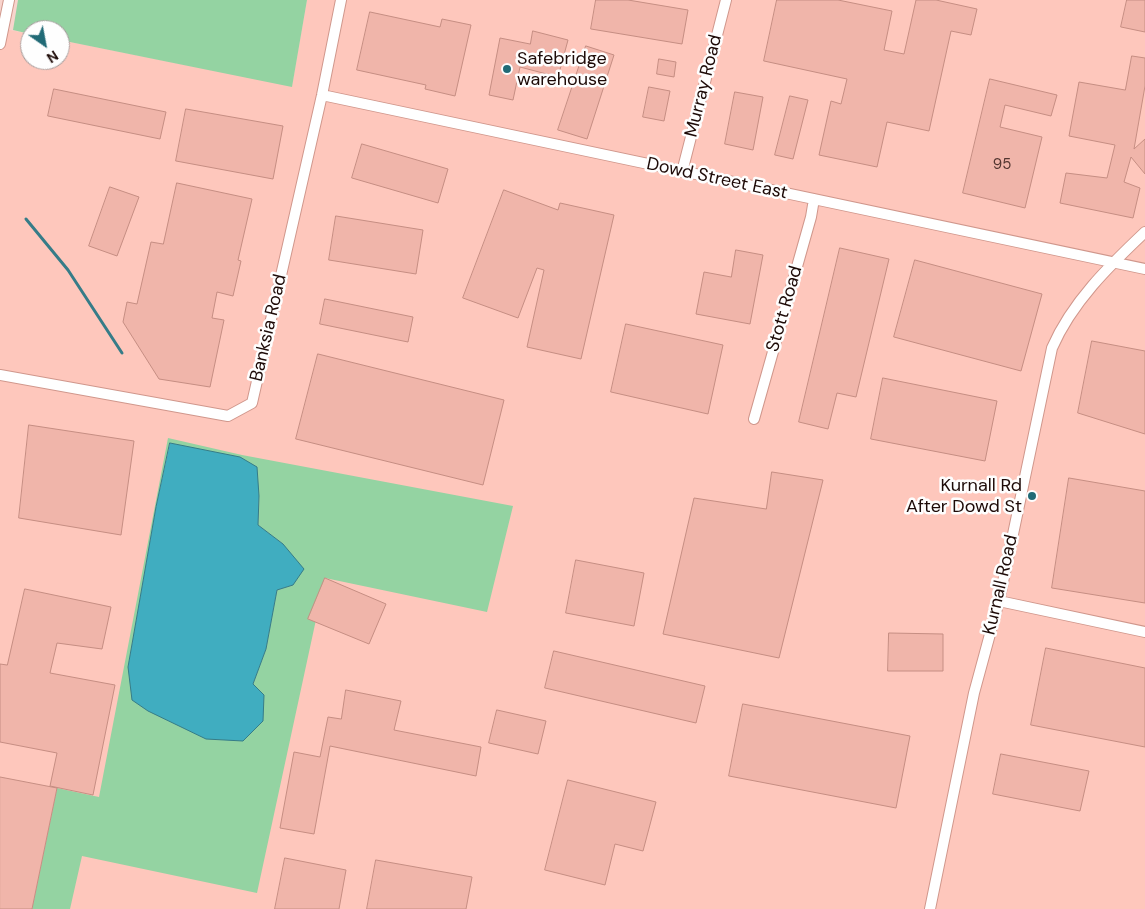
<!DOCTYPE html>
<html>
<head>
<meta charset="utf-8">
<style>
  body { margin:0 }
  #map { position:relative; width:1145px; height:909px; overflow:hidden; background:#f8d4cd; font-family:"DM Sans",sans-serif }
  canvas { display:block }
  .north { position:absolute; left:20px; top:20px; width:50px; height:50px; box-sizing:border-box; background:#fefefe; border:1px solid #a49c9b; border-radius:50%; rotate:147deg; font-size:14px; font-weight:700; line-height:20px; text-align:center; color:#1d0a07 }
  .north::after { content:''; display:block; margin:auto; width:18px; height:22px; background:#216a76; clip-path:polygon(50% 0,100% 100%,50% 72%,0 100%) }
</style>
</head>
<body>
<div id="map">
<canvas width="1145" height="909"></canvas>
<div class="north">N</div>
</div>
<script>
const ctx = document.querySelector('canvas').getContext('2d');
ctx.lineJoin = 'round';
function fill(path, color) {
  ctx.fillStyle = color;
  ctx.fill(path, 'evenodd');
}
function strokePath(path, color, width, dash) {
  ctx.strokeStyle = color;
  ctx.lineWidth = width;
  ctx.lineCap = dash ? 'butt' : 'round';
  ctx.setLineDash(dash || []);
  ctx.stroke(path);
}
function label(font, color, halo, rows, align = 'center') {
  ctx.font = font + ' "DM Sans",sans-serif';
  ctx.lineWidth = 5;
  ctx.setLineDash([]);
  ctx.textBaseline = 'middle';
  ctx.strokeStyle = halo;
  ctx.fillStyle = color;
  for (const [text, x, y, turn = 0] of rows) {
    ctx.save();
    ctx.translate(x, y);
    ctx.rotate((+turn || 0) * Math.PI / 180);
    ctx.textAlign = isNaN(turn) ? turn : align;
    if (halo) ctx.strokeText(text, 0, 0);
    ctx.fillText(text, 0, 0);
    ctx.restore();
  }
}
fill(new Path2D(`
  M307,0H1145V909H0V28L30,34V60H60V40L292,86Z`), '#fec7bc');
fill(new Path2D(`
  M18,0H307L292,87L60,40V30H30V34L13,30Z
  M168,438L242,455L513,506L487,612L325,578L257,893L82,856L70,909H32L57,788L99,797ZM170,443L196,449L259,496L258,525L283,544L293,585L277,590L266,649L253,684L128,667L156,507Z`), '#94d3a2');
const water = new Path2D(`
  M170,443L240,457L257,467L259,496L258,525L283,544L304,569L293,585L277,590L266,649L253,684L264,695L263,721L243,741L206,739L148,711L132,700L128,667L156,507Z`);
fill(water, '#40adc0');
strokePath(water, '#367c88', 1);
strokePath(new Path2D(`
  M26,219L68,270L122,353`), '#367c88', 3);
const building = new Path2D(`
  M596,0H628L688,10L682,44L591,29Z
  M777,0H838L892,11L884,50L904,54L916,0H936L977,9L971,35L951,31L929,131L887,122L877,167L819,155L831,101L841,104L847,79L764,61Z
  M1127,0H1145V32L1121,27Z
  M370,12L440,27L442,19L471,25L455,96L425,89L426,85L357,70Z
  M533,31L568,40L558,77L520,67L513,100L489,95L500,38L530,44Z
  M586,46L614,55L587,139L558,130Z
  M1132,56L1145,58V86L1134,149L1145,139V174L1131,157L1124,182L1140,188L1133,218L1060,203L1066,173L1107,178L1115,145L1069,136L1079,82L1125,90Z
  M659,59L676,62L674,77L657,74Z
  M990,79L1057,95L1051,116L1005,105L1000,127L1042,137L1025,208L963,193Z
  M649,87L670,91L664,121L643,117Z
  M54,89L166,112L160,139L48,116Z
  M735,92L763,97L753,150L725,144Z
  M790,96L808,100L793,159L775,155Z
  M186,109L283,126L273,179L176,161Z
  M362,144L448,169L438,203L352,178Z
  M177,183L252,199L238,260L241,261L233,296L217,292L212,318L224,320L210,387L159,379L123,322L127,302L137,304L151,242L163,244Z
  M110,187L139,197L117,256L89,246Z
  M504,190L558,210L560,203L614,215L581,359L527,347L544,270L537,268L518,318L463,298Z
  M336,216L423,230L416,274L329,260Z
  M840,248L889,259L856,397L837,393L828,429L799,422Z
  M736,250L763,255L750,324L696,314L704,272L731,277Z
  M915,260L1042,294L1021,371L894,337Z
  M325,299L413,317L408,342L320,324Z
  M626,324L723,345L708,414L611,392Z
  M1092,341L1145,351V434L1078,413Z
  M318,354L504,400L483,485L296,439Z
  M883,378L997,401L985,461L871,439Z
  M29,425L134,441L121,535L19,518Z
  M772,472L823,480L779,658L663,634L694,498L766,509Z
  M1069,478L1145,491V603L1052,588Z
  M576,560L644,573L634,626L566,613Z
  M325,578L386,604L369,644L308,619Z
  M25,589L111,607L102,649L57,643L50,673L115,685L93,795L50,786L57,753L0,742V664L7,665Z
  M889,633L943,634V671H888Z
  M1046,648L1145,668V747L1031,725Z
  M554,651L705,686L696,723L545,688Z
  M346,690L401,701L394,730L481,747L476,776L330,746L314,834L280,828L294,752L320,757L328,717L341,719Z
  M743,704L910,736L896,808L729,776Z
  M497,710L546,721L538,754L489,743Z
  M1001,754L1089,771L1080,811L993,794Z
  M0,777L57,788L32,909H0Z
  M568,780L656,802L643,851L615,844L605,885L545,870Z
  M285,858L346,870L339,909H275Z
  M376,860L472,877L466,909H367Z`);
fill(building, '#f0b5aa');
strokePath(building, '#c68e83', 1);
const minor = new Path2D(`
  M0,44L9,0
  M322,95L1145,269
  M682,172L726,0
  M0,375L228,416L252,403L322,95L341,0
  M754,419L811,217L814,199
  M999,601L1145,632
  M930,909L974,693L999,601L1052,348C1072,302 1109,266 1145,232`);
strokePath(minor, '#d0978c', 12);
strokePath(minor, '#fff', 10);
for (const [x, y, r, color] of [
  [507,69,5,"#216a76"],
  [1032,496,5,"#216a76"]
]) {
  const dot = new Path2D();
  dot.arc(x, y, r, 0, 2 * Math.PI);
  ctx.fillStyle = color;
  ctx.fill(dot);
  strokePath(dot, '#fefefe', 2);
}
label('15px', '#523530', null, [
  ["95",1002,165]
]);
label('18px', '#1d0a07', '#fefefe', [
  ["Safebridge",517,59],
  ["warehouse",517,80],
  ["Kurnall Rd",1022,486,"right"],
  ["After Dowd St",1022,507,"right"]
], 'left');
label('18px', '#1d0a07', '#fefefe', [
  ["Murray Road",704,86,-76],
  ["Dowd Street East",717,179,12],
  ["Stott Road",785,309,-74],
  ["Banksia Road",269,328,-77],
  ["Kurnall Road",1001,585,-77]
]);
</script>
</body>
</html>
